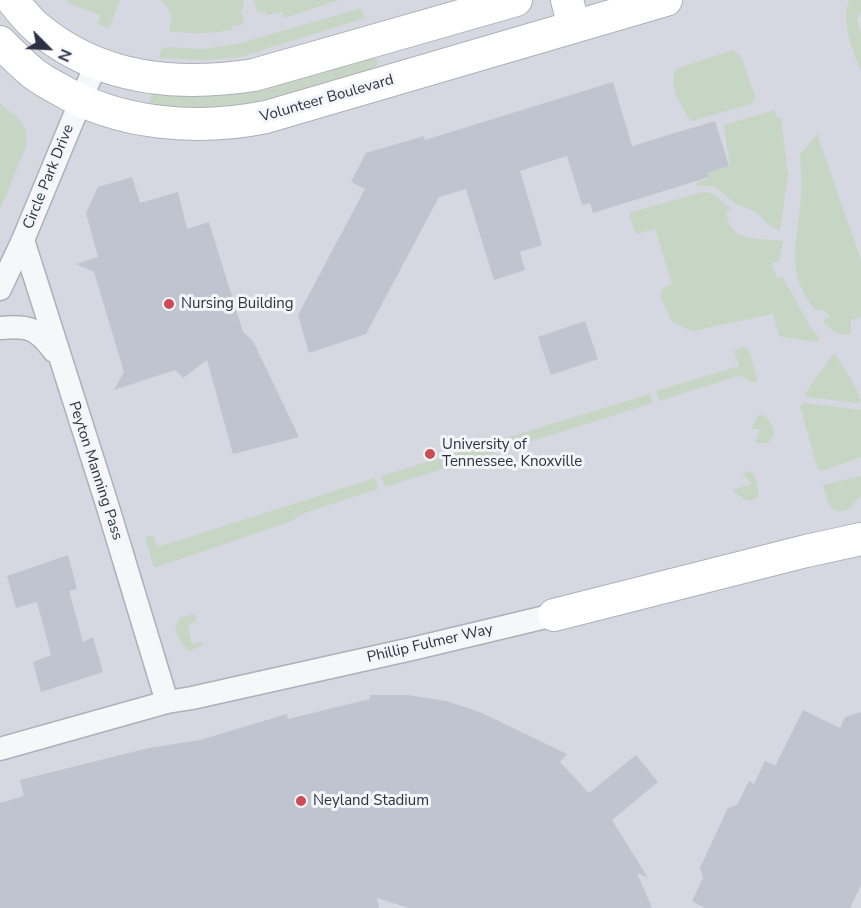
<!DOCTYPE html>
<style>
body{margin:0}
#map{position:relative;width:861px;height:908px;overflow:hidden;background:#e3e6eb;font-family:"Nunito Sans",sans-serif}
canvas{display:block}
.north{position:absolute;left:18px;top:18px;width:60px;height:60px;-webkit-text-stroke:4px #f3f5f8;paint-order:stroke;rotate:114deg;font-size:16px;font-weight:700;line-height:24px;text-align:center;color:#2b3243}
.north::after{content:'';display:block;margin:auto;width:21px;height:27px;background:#2b3243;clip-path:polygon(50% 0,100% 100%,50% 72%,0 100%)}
</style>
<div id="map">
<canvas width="861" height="908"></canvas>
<div class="north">N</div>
</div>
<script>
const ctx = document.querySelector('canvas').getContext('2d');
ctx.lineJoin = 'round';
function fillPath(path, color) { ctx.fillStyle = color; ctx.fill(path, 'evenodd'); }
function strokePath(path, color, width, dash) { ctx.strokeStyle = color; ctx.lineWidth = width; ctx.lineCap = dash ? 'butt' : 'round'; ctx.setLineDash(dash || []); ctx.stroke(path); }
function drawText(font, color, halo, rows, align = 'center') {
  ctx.font = font + ' "Nunito Sans",sans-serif'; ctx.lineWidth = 6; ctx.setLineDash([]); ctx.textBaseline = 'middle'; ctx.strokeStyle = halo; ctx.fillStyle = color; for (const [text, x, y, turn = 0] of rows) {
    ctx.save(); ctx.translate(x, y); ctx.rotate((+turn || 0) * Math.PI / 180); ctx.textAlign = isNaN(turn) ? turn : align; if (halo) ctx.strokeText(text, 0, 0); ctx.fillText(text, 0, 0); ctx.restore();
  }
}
const built = new Path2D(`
 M0,0H861V908H0Z`);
const green = new Path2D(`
 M65,0H120L110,26L107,28L98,24L101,15C90,10 71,6 65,0Z
 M159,0H243L244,8L240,10L244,20L242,25L232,26V30C210,34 191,34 169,31L172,16L165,4Z
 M254,0H339L284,18L282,12L267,15L265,11L260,13V10L257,11Z
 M849,0H861V12L857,19L861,33V71C852,50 841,23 849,0Z
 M361,8L365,18L240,57L206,60L159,58L161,50L166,47L203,49L238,44Z
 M733,50L741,56L755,97L751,104L747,105L692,121C681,111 669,83 675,69Z
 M371,56L378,60L376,69L286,97L233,109L148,107L152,91Z
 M0,103C16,117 30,123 26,146L0,210Z
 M775,110L776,117L781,118L788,175L780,231L770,226L756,212L736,204L714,186H698L696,183L709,178L707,173L730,166L724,125Z
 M817,134L861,260V317L851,320V334C839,337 832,330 823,322L830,315L822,309L816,311C783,272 798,242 801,197C802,183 801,168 800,155Z
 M703,192L712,193L731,209L726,212C731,245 758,237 783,241L779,262L772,263L777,278L783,277L810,327L820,339L816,342L779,336L773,314L692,331L672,322L660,296L662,289L672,283L655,229L638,234L635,233L629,213Z
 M744,346L749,350L757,378L756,382H751L741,375L659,401L656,391L739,366L734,351Z
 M834,353L851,379L861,400L859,403L806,397L805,394Z
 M650,394L653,403L385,487L381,476Z
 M804,403L861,410V457L822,471L818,470L800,406Z
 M758,415C769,414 772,424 774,434L769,442L759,444L756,442L760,429H752Z
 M748,471L754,474L759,493L757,498L749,501L743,499L732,490L752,484L742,474Z
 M861,476V496L846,511H836L829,505L823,485Z
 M375,478L378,489L301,514L292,521L154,568L145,536H153L158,547Z
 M193,614L197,616L196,621L188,625L192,644L201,642L204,645L189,651L181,642L175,629L179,618Z`);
const building = new Path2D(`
 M613,82L632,146L715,121L729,166L707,173L709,177L593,213L590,203L582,205L567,156L520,171L542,245L520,252L525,270L494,280L466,189L439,197L366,334L309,353L298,315L365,189L351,182L366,153L424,136L425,140Z
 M132,177L140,203L178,192L187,229L209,222L243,332L253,341L299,437L233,454L207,360L183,378L175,370L114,390L124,372L94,272L76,264L98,257L86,213L98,187Z
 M585,321L598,359L551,375L538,337Z
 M68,555L77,589L69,591L83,642L93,637L103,672L41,692L33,662L51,655L37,602L16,608L7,576Z
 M370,695H408L446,701L482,713L567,754L560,762L589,793L636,755L658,782L612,820L648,878L637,873L652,908H409L377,898L379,908H0V803L24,796L20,780L149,748L200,740L287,714L288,719L370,699Z
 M803,710L840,728L845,717L861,712V885L850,908H705L692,901L703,878L700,868L728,808L737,805L749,781L754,784L765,761L775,766Z`);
const street = new Path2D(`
 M23,240L106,501L167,702
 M0,289L23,240L96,64
 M0,328C28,325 37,328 54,351
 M0,749L167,702L192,698L416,648L554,615`);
const secondary = new Path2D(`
 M12,0C21,10 29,22 40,30C102,80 177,87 254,75L516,0
 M567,0L574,27
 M0,42C11,53 22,64 34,74C41,79 49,84 57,88C119,125 197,131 266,117L666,0
 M554,615L806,551L861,539`);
const markers = [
 [169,304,6,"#cd4b54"],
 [430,454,6,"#cd4b54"],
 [301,801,6,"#cd4b54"]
];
const streetNames = [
 ["Volunteer Boulevard",327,99,-16],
 ["Circle Park Drive",49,177,-68],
 ["Peyton Manning Pass",95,471,72],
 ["Phillip Fulmer Way",430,644,-13]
];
const poiNames = [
 ["Nursing Building",181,304],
 ["University of",442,445],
 ["Tennessee, Knoxville",442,462],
 ["Neyland Stadium",313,801]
];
fillPath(built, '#d5d8e0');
fillPath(green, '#c7d5c4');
fillPath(building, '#c0c4ce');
strokePath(street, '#acb0b9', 25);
strokePath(secondary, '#acb0b9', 34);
strokePath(street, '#f6f7f9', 22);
strokePath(secondary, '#fff', 32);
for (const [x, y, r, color] of markers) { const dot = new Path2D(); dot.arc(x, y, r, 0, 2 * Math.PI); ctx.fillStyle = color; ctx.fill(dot); strokePath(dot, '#f3f5f8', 2); }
drawText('15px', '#2b3243', '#f3f5f8', streetNames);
drawText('15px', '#2b3243', '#f3f5f8', poiNames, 'left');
</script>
